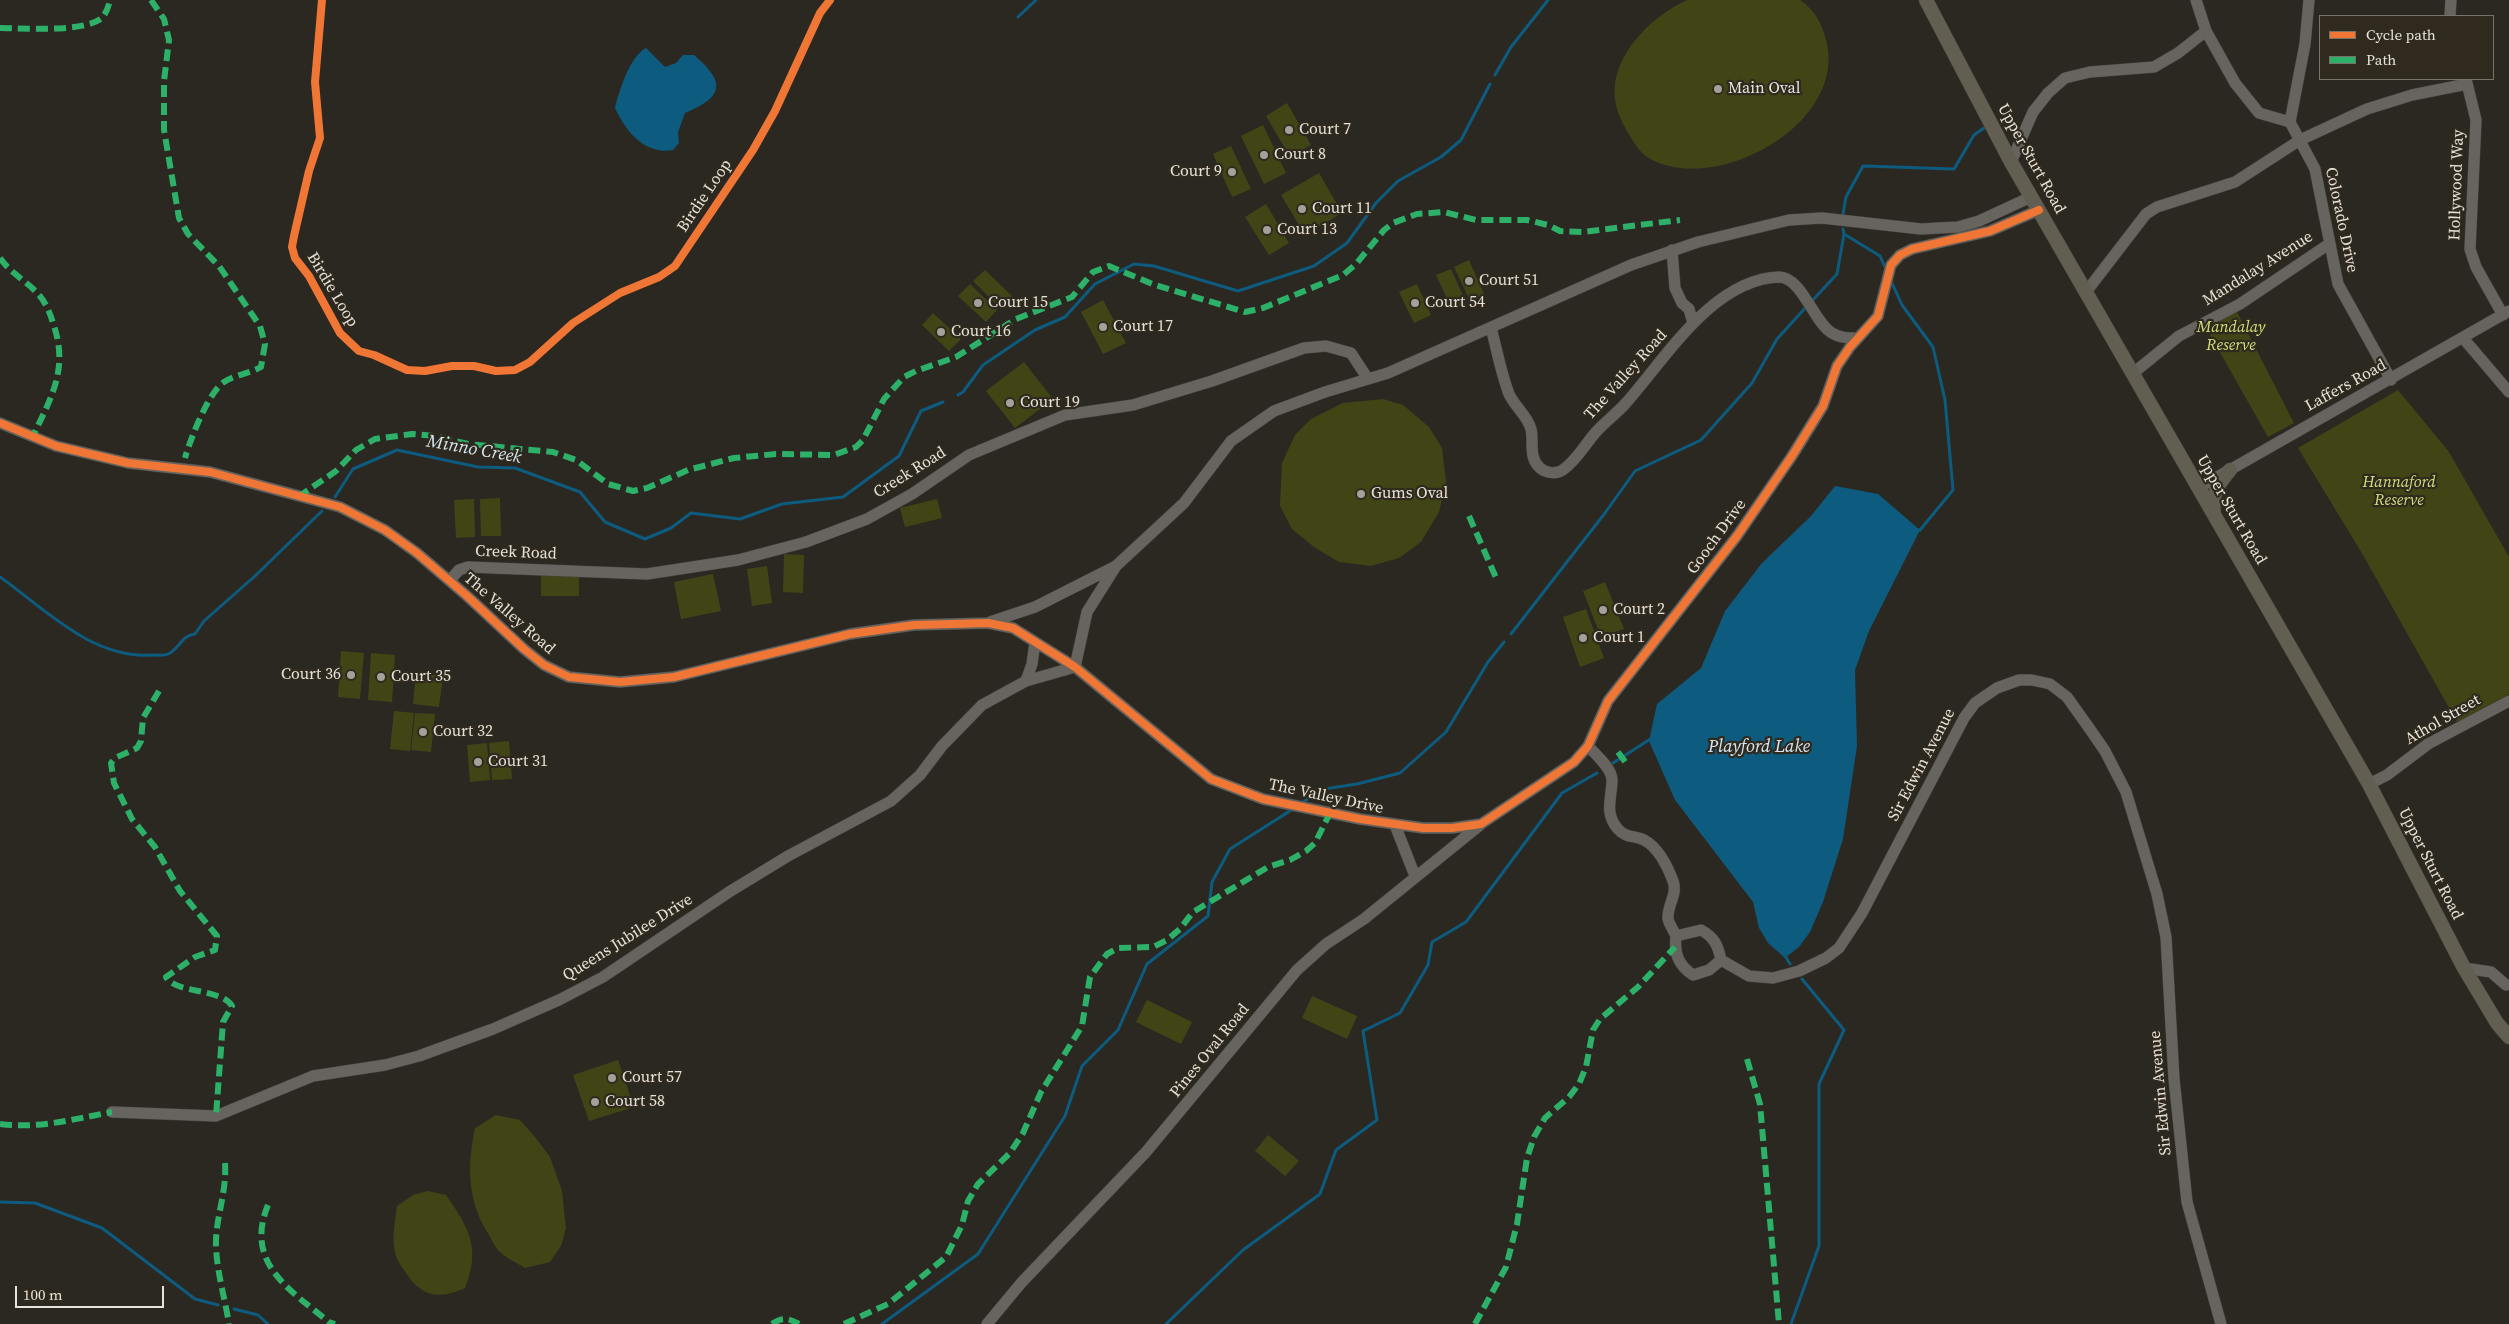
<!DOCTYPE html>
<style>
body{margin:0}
#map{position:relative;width:2509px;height:1324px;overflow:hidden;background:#2b2822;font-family:"Source Serif 4",serif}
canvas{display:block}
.legend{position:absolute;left:2319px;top:15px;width:175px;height:65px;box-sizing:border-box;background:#2f291e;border:1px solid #78736a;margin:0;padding:6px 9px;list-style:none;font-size:15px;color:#e6e2db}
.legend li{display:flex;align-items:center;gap:10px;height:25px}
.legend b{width:25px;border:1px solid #78736a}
.scale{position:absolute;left:15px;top:1286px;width:149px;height:22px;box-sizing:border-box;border:2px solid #e6e2db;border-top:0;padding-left:6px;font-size:15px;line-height:18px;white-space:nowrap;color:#e6e2db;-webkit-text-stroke:4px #2f291e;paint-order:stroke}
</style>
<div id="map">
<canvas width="2509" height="1324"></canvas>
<ul class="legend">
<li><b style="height:6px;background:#f07635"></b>Cycle path</li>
<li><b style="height:6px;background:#2db169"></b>Path</li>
</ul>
<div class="scale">100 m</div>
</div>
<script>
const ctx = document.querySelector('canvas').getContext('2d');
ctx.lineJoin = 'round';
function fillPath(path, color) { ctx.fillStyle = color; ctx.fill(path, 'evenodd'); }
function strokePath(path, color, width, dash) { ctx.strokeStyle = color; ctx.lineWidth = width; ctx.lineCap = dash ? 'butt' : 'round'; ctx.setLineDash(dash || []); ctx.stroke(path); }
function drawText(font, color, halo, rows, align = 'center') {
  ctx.font = font + ' "Source Serif 4",serif'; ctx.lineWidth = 4.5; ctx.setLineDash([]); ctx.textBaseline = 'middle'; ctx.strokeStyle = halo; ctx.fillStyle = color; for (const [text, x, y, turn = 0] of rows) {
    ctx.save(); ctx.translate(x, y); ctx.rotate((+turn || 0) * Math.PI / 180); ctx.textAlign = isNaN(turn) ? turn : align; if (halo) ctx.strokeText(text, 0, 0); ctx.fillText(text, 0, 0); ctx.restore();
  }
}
const green = new Path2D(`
 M1687,0H1800C1815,10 1822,24 1826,40C1849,124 1713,198 1647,157C1640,152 1634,143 1630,136C1620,120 1612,102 1615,83C1621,47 1654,15 1687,0Z
 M1287,103L1311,145L1290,157L1266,116Z
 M1263,125L1286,173L1264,184L1241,136Z
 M1231,146L1251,189L1232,197L1213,154Z
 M1319,173L1342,213L1305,235L1281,195Z
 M1266,204L1289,243L1269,255L1245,217Z
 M1469,260L1484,294L1470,301L1454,267Z
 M1451,269L1466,302L1452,309L1436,275Z
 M985,270L1012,296L1000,308L973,281Z
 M970,284L997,310L986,322L958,296Z
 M1417,284L1431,315L1414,323L1399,292Z
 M1103,300L1126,343L1103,354L1081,312Z
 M2236,310L2294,423L2268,437L2205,326Z
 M933,313L961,339L949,351L922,325Z
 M1024,362L1053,399L1015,428L986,391Z
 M2398,390L2449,452L2509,557V694L2457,722L2363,555L2298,448Z
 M1383,399L1403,405L1429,427L1442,448L1446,482L1439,512L1421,542L1399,558L1371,566L1339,562L1314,547L1292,529L1280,506L1282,463L1295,435L1311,419L1343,403Z
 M500,498L501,536H481L480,499Z
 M474,499L475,537L456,538L454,500Z
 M937,499L942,518L905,527L900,508Z
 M784,554L804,555L803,593L783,592Z
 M767,566L772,603L752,606L747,569Z
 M713,574L721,611L681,619L674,582Z
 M541,576H579V596H541Z
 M1605,582L1624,629L1601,637L1583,591Z
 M1586,609L1604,658L1580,667L1563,617Z
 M341,651L364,653L360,699L338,697Z
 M371,653L395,655L392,702L368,700Z
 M416,673L443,676L439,707L413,704Z
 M394,711L414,713L410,751L390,749Z
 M415,713L435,714L431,752L411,750Z
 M509,741L512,779L492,780L489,743Z
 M487,743L490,780L470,782L467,745Z
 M1312,996L1357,1016L1347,1039L1302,1018Z
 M1147,1000L1192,1022L1181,1044L1136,1022Z
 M618,1060L634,1107L589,1121L573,1075Z
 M496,1115L520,1120L535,1137L550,1157L562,1191L566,1228L561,1246L550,1262L525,1268C517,1263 506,1258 499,1251C495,1247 492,1240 489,1235C467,1201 467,1166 475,1128Z
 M1268,1135L1299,1161L1285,1176L1255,1151Z
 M428,1191L446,1195C469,1228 481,1248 465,1288C440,1299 422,1298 406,1273C403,1268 398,1262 396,1256C391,1240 395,1223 397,1206L413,1195Z`);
const water = new Path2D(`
 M646,48L665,67L676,63L683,55H694C726,82 724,97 685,113L678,132L679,143L673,150C645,155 626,132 615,108C619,91 630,56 646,48Z
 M1835,486L1878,494L1920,530L1869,631L1855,670L1857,746L1843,839L1823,902L1810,932L1799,947L1785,958L1768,943L1759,928L1753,902L1675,800L1649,741L1657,704L1701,668L1725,611L1762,563L1811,516Z`);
const stream = new Path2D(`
 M1018,17L1036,0
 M1495,75L1511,47L1548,0
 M1843,214L1846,197L1863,166L1954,169L1974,135L1984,128
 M1843,229L1844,234L1880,256L1885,267
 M1892,283L1902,305L1933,347L1945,400L1953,490L1920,530H1918
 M1811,302L1837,274L1844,234
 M958,395L963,392L983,365L1035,330L1065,317L1095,284L1134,264L1154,266L1238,291L1314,266L1347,243L1376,203L1398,181L1441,157L1461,140L1490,84
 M335,497L353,469L397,450L478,467L515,468L580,492L605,522L645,539L671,528L691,513L740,519L782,504L843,497L899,456L921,411L943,402
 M0,577C45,609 93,660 153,655C157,655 164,656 168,654C179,649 182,635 195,634L204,621L255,576L322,511
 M1511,634L1605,513L1635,471L1701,440L1752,383L1777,339L1807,306
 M1613,763L1652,738
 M1300,804L1324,789L1357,784L1400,773L1446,732L1488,662L1504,642
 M1784,954L1790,964
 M0,1202L35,1203L102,1228L195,1299L218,1305
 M234,1309L258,1315L268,1324
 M882,1324L978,1254L1065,1116L1082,1066L1118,1030L1147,964L1208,916L1212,882L1230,849L1293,809
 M1166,1324L1243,1250L1320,1194L1336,1150L1377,1120L1363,1031L1400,1013L1428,965L1432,942L1466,922L1562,793L1597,773
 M1791,1324L1819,1246V1084L1844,1030L1802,979`);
const minor = new Path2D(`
 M2196,0L2206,31L2235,83L2259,113L2290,122
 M2309,0L2305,44L2290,122L2315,169L2338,284L2391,380
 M2450,16L2451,0
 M2466,79L2476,120L2470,249L2476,267L2503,315
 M2011,162L2033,112L2048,93L2065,78L2090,72L2154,67L2178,53L2206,31
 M1672,250L1675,288L1682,303L1689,309L1693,323
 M2086,292L2146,214L2157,207L2235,182L2300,140L2367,109L2412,95L2467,84
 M1491,328C1497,350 1501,373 1509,394C1515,407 1527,415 1531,429C1534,442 1528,457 1540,468C1546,473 1557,475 1564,469C1577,460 1586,443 1596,432C1605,422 1617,413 1626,403C1665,359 1713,279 1779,277C1802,277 1814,323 1832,333C1840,338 1849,338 1858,338
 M2463,338L2509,392
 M2132,374L2179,336L2240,304L2329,244
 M0,423L56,446L128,463L210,472L340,507L385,530L417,553L466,595L524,649L544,665L569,677L620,682L674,677L850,634L914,625L988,623L1013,628L1075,667L1211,779L1263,799L1360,819L1423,828H1452L1481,824L1574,762L1588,746L1608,701L1737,536L1792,456L1823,406L1837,366L1850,347L1878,316L1891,265L1900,255L1912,249L1990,231L2039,210
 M2198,488L2509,311
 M450,580L459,570L468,567L647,574L738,560L806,542L867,519L912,494L969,455L1065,415L1133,405L1212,381L1304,348L1326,346L1351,353L1368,379
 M990,622L1035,607L1116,566L1184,503L1231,441L1274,411L1325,392L1388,373L1631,265L1698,242L1789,220L1822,218L1921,229L1958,227L1979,221L2031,197
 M1075,667L1087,612L1116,566
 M1026,681L1032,664L1035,642
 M1588,746C1595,754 1612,768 1612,780C1612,797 1604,812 1617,828C1626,839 1635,835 1644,840C1658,847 1668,867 1673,881C1678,894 1667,905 1668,919C1669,924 1674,931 1676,936
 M2369,784L2387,775L2428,744L2509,701
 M1395,825L1415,876
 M1676,936L1701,930C1714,937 1718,945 1721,960L1749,976L1773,978L1799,971L1826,958L1839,948L1862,913L1964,718L1975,703L1997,688L2019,680H2032L2050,684L2067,697L2087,725L2105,751L2126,792L2157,894L2166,937L2174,1079L2187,1202L2221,1324
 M1676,936C1674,953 1678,965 1693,975L1709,970L1721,960
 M2464,968L2491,972L2506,985
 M112,1112L216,1116L313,1076L385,1065L419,1056L493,1029L559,1000L603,977L729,892L788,856L891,801L920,775L942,746L982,705L1026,681L1075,667
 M987,1324L1022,1282L1146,1152L1297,970L1326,944L1364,919L1480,825`);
const major = new Path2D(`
 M1926,0L2011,162L2369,784L2464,968L2497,1023L2509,1037
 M2214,514C2211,494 2218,484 2230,470`);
const quiet = new Path2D(`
 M151,0L164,19L169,40L164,81V130L179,218L188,234L219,266L260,326L265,344L261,367C249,374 236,374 224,382C209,391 190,440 185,458
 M0,28C24,28 83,33 102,18C106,14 109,5 110,0
 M0,258C10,273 28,282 39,295C46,303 50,313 53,323C69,368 52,396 33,436
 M298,497L336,471L356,450L375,439L412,434L435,436L468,444L553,452L576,460L608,484L633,491L647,488L688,470L734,458L776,454L834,455L856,447L863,440L884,399L904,377L916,371L956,357L1016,319L1072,297L1093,272L1109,266L1155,285L1245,312L1263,308L1343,275L1356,264L1384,230L1393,223L1417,214L1444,212L1476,220H1527L1548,225L1560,231L1583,232L1680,220
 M1469,516L1497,580
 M159,691L143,718L141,741L137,748L115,758L111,763L114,783L132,819L155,847L180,891L217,936L215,950L195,957L166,977C176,994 221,988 232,1006L223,1022L216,1116
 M1618,752L1626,763
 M1747,1059L1760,1104L1779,1324
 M0,1124C40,1129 73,1119 112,1112
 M225,1163C227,1194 215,1218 216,1247C217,1272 225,1299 229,1324
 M268,1205C244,1263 290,1290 329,1322L335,1324
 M772,1324C782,1317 788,1318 799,1324
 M844,1324L888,1304L946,1257L962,1225L968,1201L978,1184L1010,1153L1023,1133L1041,1092L1082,1026L1090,977L1107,954L1118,948L1153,947L1167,940L1180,929L1193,912L1268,867L1290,860L1306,851L1315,843L1330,813
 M1475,1324L1506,1267L1517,1224L1527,1158L1534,1137L1545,1118L1569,1097L1579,1084L1586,1067L1593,1030L1600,1019L1638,987L1675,947`);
const cycleway = new Path2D(`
 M322,0L315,82L320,138L309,171L294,236L292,247L295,258L309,276L340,333L359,351L374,355L407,370L425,371L452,366H474L496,371L515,370L530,362L573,323L620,293L659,277L675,266L753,150L775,111L820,13L830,0
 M0,423L56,446L128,463L210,472L340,507L385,530L417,553L466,595L524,649L544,665L569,677L620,682L674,677L850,634L914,625L988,623L1013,628L1075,667L1211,779L1263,799L1360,819L1423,828H1452L1481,824L1574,762L1588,746L1608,701L1737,536L1792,456L1823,406L1837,366L1850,347L1878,316L1891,265L1900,255L1912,249L1990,231L2039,210`);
const markers = [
 [1718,89,5,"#a5a19a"],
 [1289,130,5,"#a5a19a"],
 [1264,155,5,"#a5a19a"],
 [1232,172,5,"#a5a19a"],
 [1302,209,5,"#a5a19a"],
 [1267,230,5,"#a5a19a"],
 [1469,281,5,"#a5a19a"],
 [978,303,5,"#a5a19a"],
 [1415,303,5,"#a5a19a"],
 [1103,327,5,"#a5a19a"],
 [941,332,5,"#a5a19a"],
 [1010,403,5,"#a5a19a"],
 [1361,494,5,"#a5a19a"],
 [1603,610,5,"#a5a19a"],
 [1583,638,5,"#a5a19a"],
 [351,675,5,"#a5a19a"],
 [381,677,5,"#a5a19a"],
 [423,732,5,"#a5a19a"],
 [478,762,5,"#a5a19a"],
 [612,1078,5,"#a5a19a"],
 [595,1102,5,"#a5a19a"]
];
const poiNames = [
 ["Main Oval",1728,89],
 ["Court 7",1299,130],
 ["Court 8",1274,155],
 ["Court 9",1222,172,"right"],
 ["Court 11",1312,209],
 ["Court 13",1277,230],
 ["Court 51",1479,281],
 ["Court 15",988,303],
 ["Court 54",1425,303],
 ["Court 17",1113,327],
 ["Court 16",951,332],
 ["Court 19",1020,403],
 ["Gums Oval",1371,494],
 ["Court 2",1613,610],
 ["Court 1",1593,638],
 ["Court 36",341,675,"right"],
 ["Court 35",391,677],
 ["Court 32",433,732],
 ["Court 31",488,762],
 ["Court 57",622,1078],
 ["Court 58",605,1102]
];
const streetNames = [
 ["Upper Sturt Road",2031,159,61],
 ["Hollywood Way",2457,185,-88],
 ["Birdie Loop",705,196,-56],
 ["Colorado Drive",2341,220,78],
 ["Mandalay Avenue",2258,269,-32],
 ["Birdie Loop",332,290,59],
 ["The Valley Road",1626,375,-48],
 ["Laffers Road",2346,386,-29],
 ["Creek Road",910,473,-32],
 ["Upper Sturt Road",2231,510,60],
 ["Gooch Drive",1717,537,-54],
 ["Creek Road",516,553,2],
 ["The Valley Road",509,614,41],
 ["Athol Street",2443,720,-30],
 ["Sir Edwin Avenue",1922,765,-62],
 ["The Valley Drive",1326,797,12],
 ["Upper Sturt Road",2430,864,63],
 ["Queens Jubilee Drive",628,938,-32],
 ["Pines Oval Road",1210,1051,-51],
 ["Sir Edwin Avenue",2161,1093,-95]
];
const parkNames = [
 ["Mandalay",2231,328],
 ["Reserve",2231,346],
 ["Hannaford",2399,483],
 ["Reserve",2399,501]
];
const waterNames = [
 ["Minno Creek",474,450,10],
 ["Playford Lake",1759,747]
];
fillPath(green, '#414516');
fillPath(water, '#0d5b7e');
strokePath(stream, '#0d5b7e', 3);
strokePath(minor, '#45433d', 12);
strokePath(major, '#45433d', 15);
strokePath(minor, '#676460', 11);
strokePath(major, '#625e52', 14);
strokePath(quiet, '#2db169', 6, [12, 6]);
strokePath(cycleway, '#f07635', 8);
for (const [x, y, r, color] of markers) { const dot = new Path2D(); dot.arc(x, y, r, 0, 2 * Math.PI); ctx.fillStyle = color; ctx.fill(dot); strokePath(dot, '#2f291e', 2); }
drawText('16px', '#e6e2db', '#2f291e', poiNames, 'left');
drawText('16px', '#e6e2db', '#2f291e', streetNames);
drawText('italic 16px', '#d3df7b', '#2f291e', parkNames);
drawText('italic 18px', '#d5e7f2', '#2f291e', waterNames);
</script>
